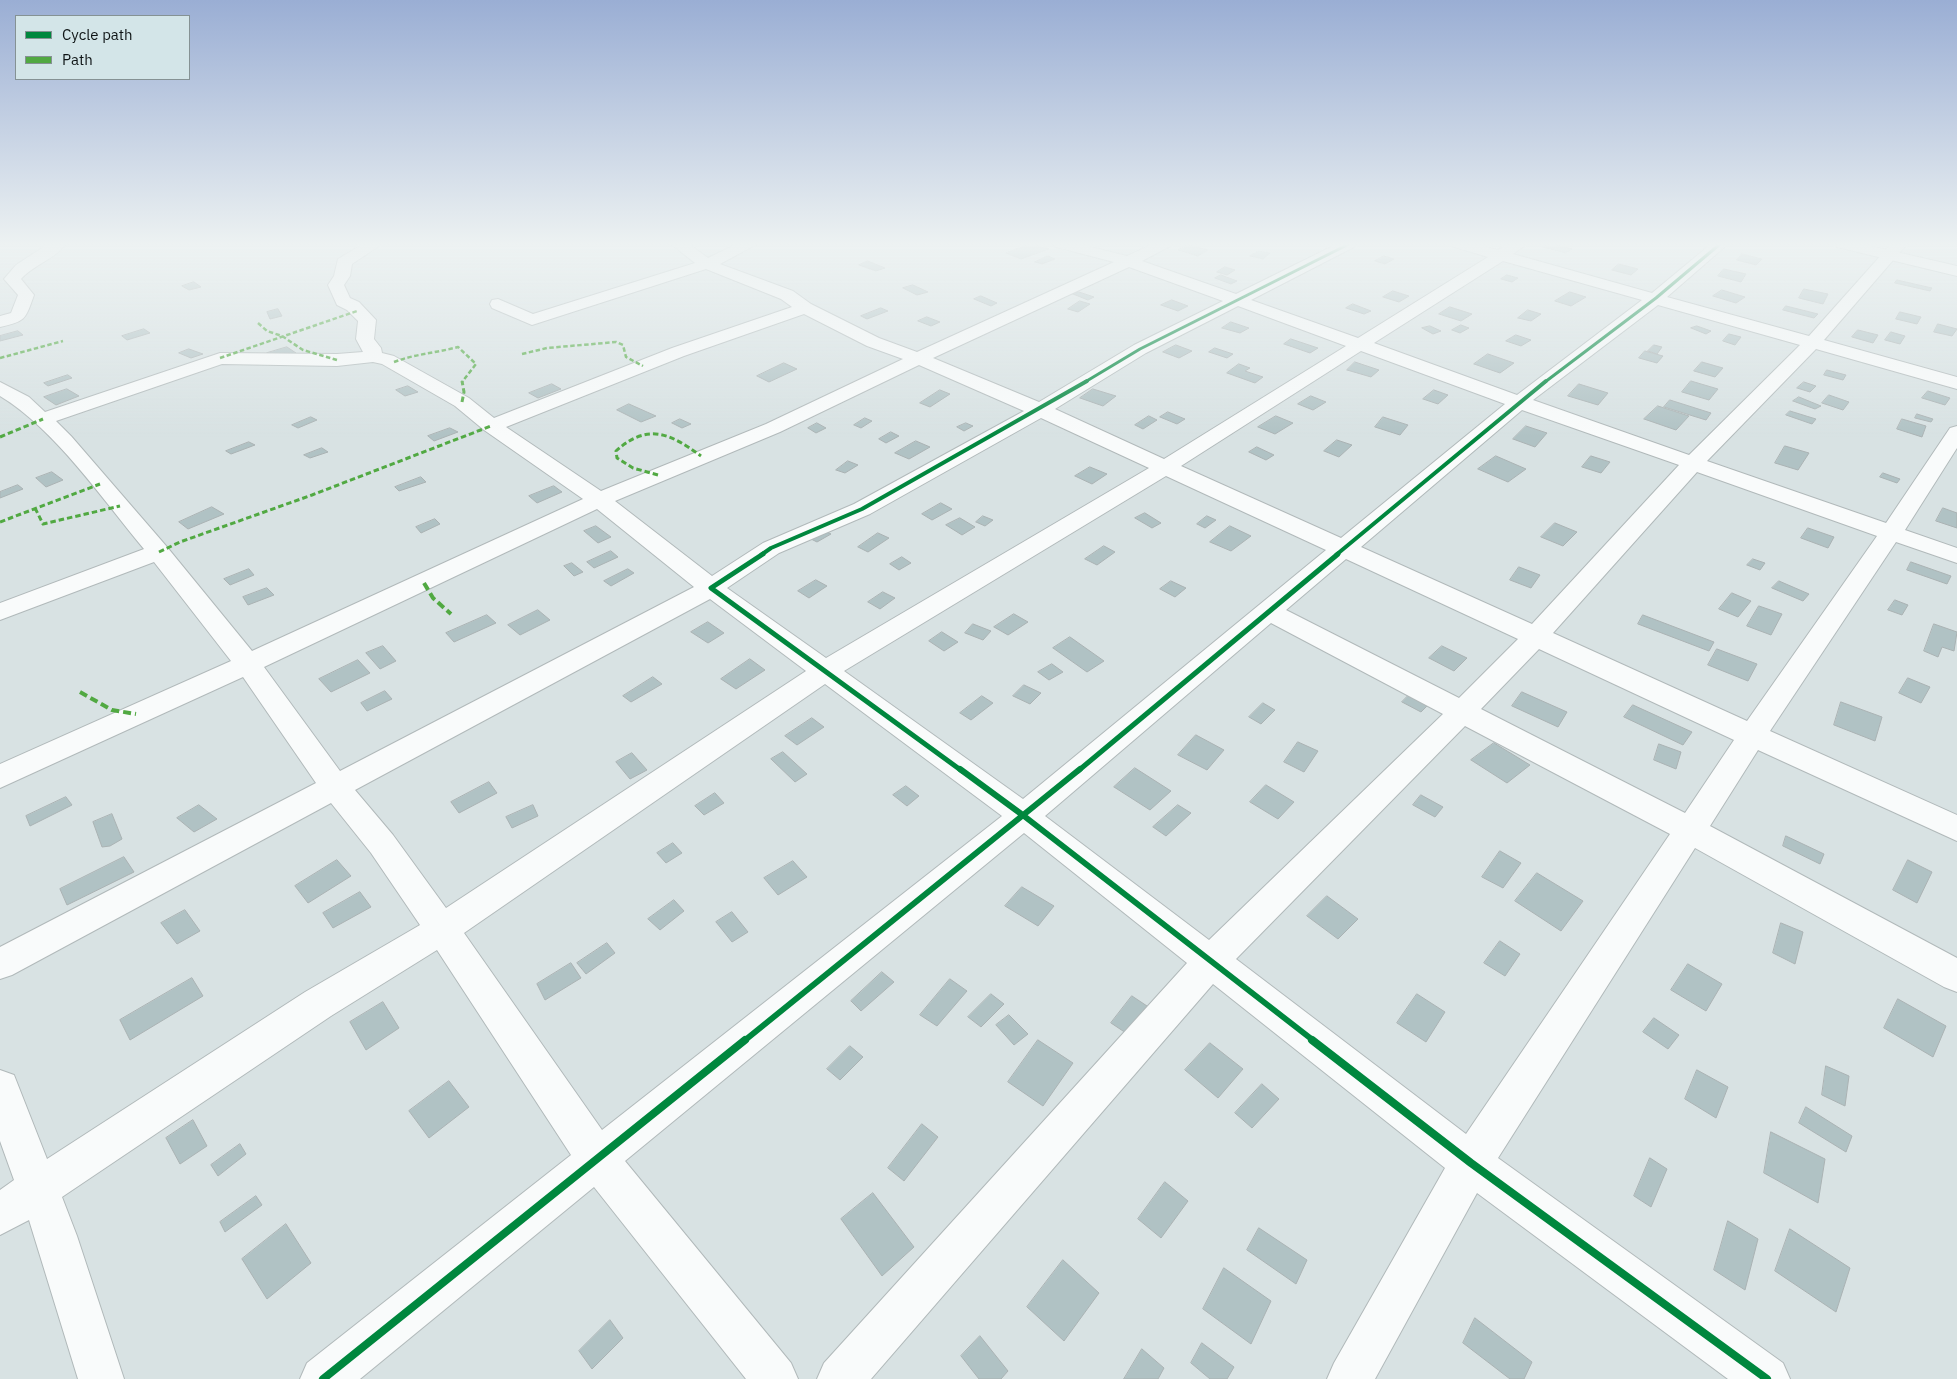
<!DOCTYPE html>
<style>
body{margin:0}
#map{position:relative;width:1957px;height:1379px;overflow:hidden;background:#d8e2e3;font-family:"IBM Plex Sans",sans-serif}
canvas{display:block}
.legend{position:absolute;left:15px;top:15px;width:175px;height:65px;box-sizing:border-box;background:#d3e5e8;border:1px solid #859294;margin:0;padding:6px 9px;list-style:none;font-size:15px;color:#0f1516}
.legend li{display:flex;align-items:center;gap:10px;height:25px}
.legend b{width:25px;border:1px solid #859294}
</style>
<div id="map">
<canvas width="1957" height="1379"></canvas>
<ul class="legend">
<li><b style="height:6px;background:#00873e"></b>Cycle path</li>
<li><b style="height:6px;background:#51a942"></b>Path</li>
</ul>
</div>
<script>
const ctx = document.querySelector('canvas').getContext('2d');
ctx.lineJoin = 'round';
function fillPath(path, color) { ctx.fillStyle = color; ctx.fill(path, 'evenodd'); }
function strokePath(path, color, width, dash) { ctx.strokeStyle = color; ctx.lineWidth = width; ctx.lineCap = dash ? 'butt' : 'round'; ctx.setLineDash(dash || []); ctx.stroke(path); }
const building = new Path2D(`
 M1030,244L1049,249L1021,259L1006,253Z
 M1548,244H1552L1572,249L1566,253L1543,247Z
 M1188,245L1208,250L1198,256L1178,250Z
 M1258,251L1270,253L1263,259L1250,256Z
 M1742,254L1762,259L1756,265L1737,260Z
 M1048,256L1055,259L1042,264L1035,262Z
 M1384,256L1394,259L1385,264L1375,261Z
 M868,261L885,268L876,271L859,265Z
 M1619,264L1638,269L1631,275L1612,270Z
 M1225,267L1235,270L1227,275L1217,272Z
 M1724,269L1746,274L1741,282L1718,276Z
 M1221,275L1237,281L1231,284L1215,278Z
 M1507,275L1518,278L1512,282L1501,279Z
 M1897,280L1932,288L1930,291L1895,283Z
 M194,282L201,287L189,290L182,286Z
 M913,285L928,292L917,295L903,288Z
 M1804,289L1828,294L1823,304L1799,298Z
 M1722,290L1745,297L1736,303L1713,296Z
 M1393,291L1409,296L1399,302L1383,297Z
 M1079,292L1094,297L1088,300L1073,294Z
 M1570,292L1586,297L1571,306L1555,301Z
 M981,296L997,303L991,306L974,299Z
 M1172,300L1188,306L1178,311L1161,305Z
 M1080,301L1090,304L1078,312L1068,309Z
 M1353,304L1371,311L1364,314L1346,308Z
 M1786,306L1818,314L1814,318L1783,310Z
 M1450,307L1472,314L1461,321L1439,314Z
 M881,308L888,311L867,319L861,316Z
 M278,309L282,316L270,319L267,312Z
 M1528,310L1541,314L1531,321L1518,318Z
 M1900,312L1921,317L1917,324L1896,319Z
 M927,317L940,322L931,326L918,321Z
 M1231,322L1249,328L1240,333L1222,328Z
 M1938,324L1957,329L1952,336L1934,332Z
 M1461,325L1469,328L1460,333L1452,330Z
 M1430,326L1441,331L1433,334L1422,328Z
 M1697,326L1711,331L1706,334L1691,328Z
 M144,329L150,333L127,340L122,336Z
 M1858,330L1878,335L1873,343L1852,337Z
 M18,331L23,335L0,341V336Z
 M1891,332L1905,336L1900,344L1885,340Z
 M1729,334L1741,337L1735,345L1723,341Z
 M1516,335L1531,340L1521,346L1506,341Z
 M1291,339L1318,348L1310,353L1284,344Z
 M1176,345L1192,351L1179,358L1163,352Z
 M1654,345L1662,347L1657,354L1648,351Z
 M287,347L296,353L277,360L267,353Z
 M1215,348L1233,354L1227,358L1209,352Z
 M189,349L203,354L191,358L179,353Z
 M1645,351L1663,356L1657,363L1639,358Z
 M1488,354L1514,363L1500,373L1474,364Z
 M1355,362L1379,370L1371,377L1347,370Z
 M1702,362L1723,368L1715,377L1694,371Z
 M784,363L797,369L769,382L757,376Z
 M1239,364L1250,368L1245,371L1263,377L1255,383L1227,373Z
 M1827,370L1846,375L1843,380L1824,375Z
 M68,375L72,378L48,386L44,383Z
 M1691,381L1718,389L1709,400L1682,392Z
 M1804,382L1816,386L1810,392L1797,388Z
 M552,384L561,389L538,398L529,393Z
 M1579,384L1608,393L1598,405L1568,396Z
 M408,386L418,392L405,396L396,390Z
 M67,389L79,396L56,405L44,397Z
 M1093,389L1116,396L1103,406L1080,398Z
 M940,390L950,394L930,407L920,403Z
 M1434,390L1448,395L1438,404L1423,399Z
 M1928,391L1950,398L1945,405L1922,398Z
 M1829,395L1849,402L1843,410L1822,403Z
 M1311,396L1326,402L1313,410L1298,404Z
 M1799,397L1821,406L1815,409L1793,401Z
 M1670,400L1711,413L1706,420L1664,407Z
 M629,404L656,416L641,422L617,410Z
 M1658,406L1689,416L1676,430L1644,419Z
 M1790,411L1816,419L1812,424L1786,415Z
 M1168,412L1185,419L1177,424L1160,417Z
 M1917,414L1933,419L1931,422L1915,418Z
 M1149,416L1157,420L1143,429L1135,425Z
 M1276,416L1293,423L1275,434L1258,427Z
 M311,417L317,420L298,428L292,425Z
 M1383,417L1408,425L1400,435L1375,427Z
 M865,418L872,421L861,428L854,425Z
 M680,419L691,424L682,428L672,423Z
 M1902,419L1926,426L1922,437L1897,429Z
 M817,423L826,428L816,433L808,428Z
 M966,423L973,426L964,431L957,427Z
 M1526,426L1547,433L1535,447L1513,439Z
 M450,428L458,432L434,441L428,436Z
 M891,432L899,436L886,443L879,439Z
 M1337,440L1352,445L1339,457L1324,451Z
 M916,441L930,447L909,459L895,453Z
 M249,442L255,445L231,454L226,451Z
 M1785,446L1809,453L1798,470L1775,463Z
 M1257,447L1274,455L1266,460L1249,452Z
 M322,448L328,452L310,458L304,455Z
 M1496,456L1526,469L1508,482L1478,469Z
 M1591,456L1610,462L1601,473L1582,467Z
 M848,461L858,465L845,473L836,470Z
 M1090,467L1107,474L1092,484L1075,476Z
 M52,472L63,480L46,487L36,478Z
 M1883,473L1900,479L1897,483L1880,477Z
 M421,477L426,482L399,491L395,487Z
 M18,485L23,489L0,498V492Z
 M554,486L562,492L537,503L529,496Z
 M941,503L952,509L932,520L922,514Z
 M212,507L224,514L188,529L179,522Z
 M1943,508L1957,513V528L1936,521Z
 M1145,513L1161,523L1152,528L1135,518Z
 M983,516L993,520L985,526L976,522Z
 M1207,516L1216,520L1205,528L1197,524Z
 M960,518L975,527L962,535L946,525Z
 M435,519L440,524L421,533L416,527Z
 M1555,523L1577,532L1563,546L1541,537Z
 M596,526L611,537L598,543L584,531Z
 M1230,526L1251,536L1231,551L1210,542Z
 M1808,528L1834,537L1828,548L1801,538Z
 M823,530L831,534L817,542L809,538Z
 M878,533L889,538L868,552L858,547Z
 M1104,546L1115,552L1097,565L1085,559Z
 M611,551L618,557L594,568L587,562Z
 M902,557L911,563L899,570L890,564Z
 M1753,559L1765,563L1760,570L1747,565Z
 M1911,562L1951,576L1947,584L1907,570Z
 M572,563L583,572L574,576L564,566Z
 M1519,567L1540,575L1531,588L1510,580Z
 M249,569L254,575L230,585L224,579Z
 M628,569L634,573L611,586L604,581Z
 M816,580L827,586L809,598L798,591Z
 M1171,581L1186,588L1175,597L1160,589Z
 M1779,581L1809,594L1803,601L1772,588Z
 M267,588L274,595L248,605L243,597Z
 M883,592L895,598L880,609L868,602Z
 M1732,593L1751,601L1738,617L1719,609Z
 M1895,600L1908,605L1902,615L1888,610Z
 M1759,606L1782,614L1771,635L1747,626Z
 M538,610L550,620L520,635L508,625Z
 M1014,614L1028,622L1008,635L994,627Z
 M487,615L496,623L454,642L446,633Z
 M1643,615L1714,642L1709,651L1638,624Z
 M708,622L724,633L708,643L691,632Z
 M973,624L991,631L983,640L965,633Z
 M1934,624L1957,632L1954,651L1942,647L1938,657L1924,651Z
 M942,632L958,642L944,651L929,641Z
 M1070,637L1104,661L1087,672L1053,648Z
 M383,646L396,661L380,669L366,653Z
 M1442,646L1467,658L1454,671L1429,658Z
 M1717,649L1757,664L1748,681L1708,665Z
 M750,659L765,670L736,689L721,679Z
 M358,660L370,673L331,692L319,679Z
 M1052,664L1063,672L1049,680L1038,672Z
 M653,677L662,684L631,702L623,696Z
 M1908,678L1930,687L1921,703L1899,693Z
 M1024,685L1041,693L1030,704L1013,696Z
 M385,691L392,699L367,711L361,703Z
 M1522,692L1567,712L1558,727L1512,706Z
 M1409,695L1428,705L1421,712L1402,702Z
 M982,696L993,703L971,720L960,713Z
 M1841,702L1882,717L1875,741L1834,725Z
 M1263,703L1275,710L1261,724L1249,717Z
 M1633,705L1692,732L1683,745L1624,717Z
 M812,718L824,727L797,745L785,736Z
 M1196,735L1224,750L1207,770L1178,755Z
 M1298,742L1318,751L1304,772L1284,762Z
 M1494,743L1530,765L1507,783L1471,760Z
 M1659,744L1681,752L1676,769L1654,760Z
 M783,752L807,774L795,782L771,759Z
 M632,753L647,770L630,779L616,762Z
 M1135,768L1171,791L1150,810L1114,787Z
 M489,782L497,793L459,813L451,802Z
 M1266,785L1294,802L1278,819L1250,802Z
 M906,786L919,796L907,806L893,795Z
 M715,793L724,803L704,815L695,806Z
 M1421,795L1443,807L1435,817L1413,805Z
 M66,797L72,805L30,826L26,816Z
 M199,805L217,819L194,832L177,818Z
 M533,805L538,816L512,828L506,817Z
 M1178,805L1191,813L1166,836L1153,827Z
 M112,814L122,839L110,846L102,847L93,822Z
 M1786,836L1824,854L1820,864L1783,846Z
 M673,843L682,853L666,863L657,853Z
 M1500,851L1521,863L1503,888L1482,877Z
 M124,857L134,872L67,905L60,889Z
 M337,860L351,876L308,903L295,886Z
 M1908,860L1932,872L1917,903L1893,890Z
 M793,861L807,877L778,895L764,878Z
 M1537,873L1583,901L1561,931L1515,901Z
 M1022,887L1054,906L1038,926L1005,906Z
 M360,892L371,907L333,928L323,913Z
 M1327,896L1358,919L1338,939L1307,916Z
 M674,900L684,911L660,930L648,919Z
 M185,910L200,931L177,944L161,923Z
 M732,912L748,932L732,942L716,922Z
 M1781,923L1803,932L1795,964L1773,953Z
 M1500,941L1520,954L1505,976L1484,963Z
 M607,943L615,953L586,974L577,963Z
 M571,963L581,978L545,1000L537,984Z
 M1688,964L1722,984L1706,1011L1671,990Z
 M882,972L894,982L861,1011L851,1001Z
 M192,978L203,996L130,1040L120,1020Z
 M950,979L967,991L937,1026L920,1015Z
 M991,994L1004,1004L981,1027L968,1017Z
 M1417,994L1445,1012L1426,1042L1397,1023Z
 M1132,996L1147,1006L1126,1033L1111,1023Z
 M1898,999L1946,1026L1933,1057L1884,1028Z
 M383,1002L399,1028L366,1050L350,1022Z
 M1009,1015L1028,1034L1014,1045L996,1025Z
 M1654,1018L1679,1035L1668,1049L1643,1032Z
 M1038,1040L1073,1063L1043,1106L1008,1082Z
 M1210,1043L1243,1069L1218,1098L1185,1070Z
 M850,1046L863,1057L840,1080L827,1069Z
 M1826,1066L1849,1076L1845,1106L1822,1095Z
 M1697,1070L1728,1087L1716,1118L1685,1099Z
 M449,1081L469,1107L429,1138L409,1111Z
 M1262,1084L1279,1099L1252,1128L1235,1113Z
 M1806,1107L1852,1136L1846,1152L1799,1123Z
 M193,1120L207,1146L180,1164L166,1138Z
 M922,1124L938,1137L904,1181L888,1168Z
 M1771,1132L1825,1159L1818,1203L1764,1173Z
 M240,1144L246,1154L218,1176L211,1165Z
 M1650,1158L1667,1169L1651,1207L1634,1196Z
 M1165,1182L1188,1201L1161,1238L1138,1219Z
 M873,1193L914,1247L882,1276L841,1219Z
 M256,1196L262,1205L225,1232L220,1222Z
 M1728,1221L1758,1239L1745,1290L1714,1270Z
 M286,1224L311,1263L267,1299L242,1259Z
 M1259,1228L1307,1260L1296,1284L1247,1250Z
 M1790,1229L1850,1268L1836,1312L1775,1271Z
 M1063,1260L1099,1293L1064,1341L1027,1307Z
 M1224,1268L1271,1301L1251,1344L1203,1309Z
 M1475,1318L1532,1362L1524,1379H1510L1463,1343Z
 M610,1320L623,1338L592,1369L579,1351Z
 M980,1336L1008,1371L1001,1379H979L961,1356Z
 M1202,1343L1234,1367L1227,1379H1210L1191,1363Z
 M1142,1349L1164,1368L1158,1379H1124Z`);
const minor = new Path2D(`
 M48,244H66C54,260 33,265 21,279L34,295C25,320 26,321 0,327V316L11,313L18,295L4,279L16,265Z
 M363,244H382L352,264L350,276L344,285L350,298L359,302L376,320L374,339L381,348L382,353L394,356L469,398L494,418L672,348L792,307L781,299L706,269L532,325L492,308L490,304L492,300L498,299L533,314L695,263L671,244H689L708,258L737,244H757L720,264L793,291L811,304L879,338L917,352L1114,262L1056,247L1053,244H1079L1127,256L1153,244H1174L1142,261L1236,294L1337,244H1357L1354,247L1251,300L1358,338L1488,257L1454,247L1451,244H1476L1498,250L1508,244H1527L1513,254L1652,293L1711,244H1728L1667,297L1809,336L1891,244H1907L1824,340L1957,377V389L1816,349L1707,461L1886,523L1950,428L1957,426V448L1905,530L1957,548V563L1896,542L1770,731L1957,815V841L1758,750L1710,826L1957,958V992L1944,987L1695,848L1498,1158L1783,1363L1790,1379H1728L1477,1193L1375,1379H1327L1334,1363L1445,1168L1213,984L871,1379H817L824,1363L1187,963L1024,833L625,1161L791,1363L798,1379H746L594,1187L360,1379H300L307,1363L571,1155L437,950L331,1016L62,1197L77,1236L124,1379H78L29,1220L0,1235V1190L14,1180L0,1141V1070L14,1075L47,1159L305,992L420,925L371,853L331,803L12,975L0,979V947L316,783L243,677L0,788V764L231,661L154,562L0,620V603L144,549C103,500 55,429 0,396V382L29,397L45,412L220,353L337,354L363,352L356,339L358,321L347,310L337,305L328,285L334,276L338,259ZM1503,261L1642,300L1517,395L1374,343ZM1129,267L1223,301L1134,345L1039,402L933,358ZM1658,305L1800,345L1689,455L1533,400ZM1238,306L1346,346L1164,459L1055,409L1146,353ZM804,314L867,346L903,359L766,424L601,491L506,427L684,356ZM1361,351L1505,404L1341,538L1181,466ZM373,362L382,364L455,406L484,430L583,499L252,651L167,547L71,436L56,421L222,364L337,366ZM919,365L1024,411L854,504L763,543L712,576L615,501L780,432ZM1522,410L1679,465L1532,624L1361,547ZM1041,418L1149,468L826,658L727,588L779,553L870,514ZM1697,472L1877,536L1747,721L1553,633ZM1166,476L1326,550L1023,799L844,671ZM597,509L694,587L340,771L264,667ZM1346,559L1518,639L1459,698L1286,610ZM710,599L806,671L446,908L393,835L355,790ZM1271,623L1443,714L1209,940L1045,816ZM1539,649L1734,740L1685,813L1481,709ZM825,684L1002,816L602,1130L464,933ZM1465,726L1670,834L1466,1134L1236,959Z`);
const tertiary = new Path2D(`
 M1834,244H1862L1957,266V276L1837,247Z`);
const quietFar2 = new Path2D(`
 M258,323L267,331L282,336L303,350L337,360
 M522,354L547,348L616,342L623,345L626,357L643,366
 M0,358L63,341
 M220,358L357,311
 M394,362C415,354 436,353 458,347L476,364L462,382`);
const quietFar1 = new Path2D(`
 M462,402L464,392L462,381
 M0,437L43,419
 M658,475L633,468L617,458L616,451C648,422 671,434 701,456
 M35,508L43,524L120,506
 M0,522L100,484
 M159,552L180,542L312,495L491,426`);
const quiet = new Path2D(`
 M424,583L433,598L451,614
 M80,692L112,710L136,714`);
const cyclewayFar4 = new Path2D(`
 M1085,382L1140,349L1349,244
 M1545,382L1656,298L1720,244`);
const cyclewayFar3 = new Path2D(`
 M761,555L771,548L862,509L1087,381
 M1336,555L1546,381`);
const cyclewayFar2 = new Path2D(`
 M763,554L711,588L962,771
 M1078,771L1338,554`);
const cyclewayFar1 = new Path2D(`
 M960,769L1024,816L1314,1041
 M744,1041L1080,769`);
const cycleway = new Path2D(`
 M1312,1040L1471,1163L1767,1379
 M323,1379L745,1040`);
fillPath(building, '#b0c2c4');
strokePath(building, '#aab2b3', 1);
strokePath(minor, '#b1b9ba', 2);
strokePath(tertiary, '#b1b9ba', 2);
fillPath(minor, '#f9fbfb');
fillPath(tertiary, '#f9fbfb');
strokePath(quietFar2, '#51a942', 2.5, [4.5, 2.5]);
strokePath(quietFar1, '#51a942', 3, [5.5, 3]);
strokePath(quiet, '#51a942', 4, [8, 4]);
strokePath(cyclewayFar4, '#00873e', 3);
strokePath(cyclewayFar3, '#00873e', 4);
strokePath(cyclewayFar2, '#00873e', 5);
strokePath(cyclewayFar1, '#00873e', 6);
strokePath(cycleway, '#00873e', 8);
const sky = ctx.createLinearGradient(0, 0, 0, 437);
sky.addColorStop(0, '#9aaed4');
sky.addColorStop(0.56, '#edf2f2');
sky.addColorStop(1, '#edf2f200');
ctx.fillStyle = sky;
ctx.fillRect(0, 0, 1957, 437);
</script>
